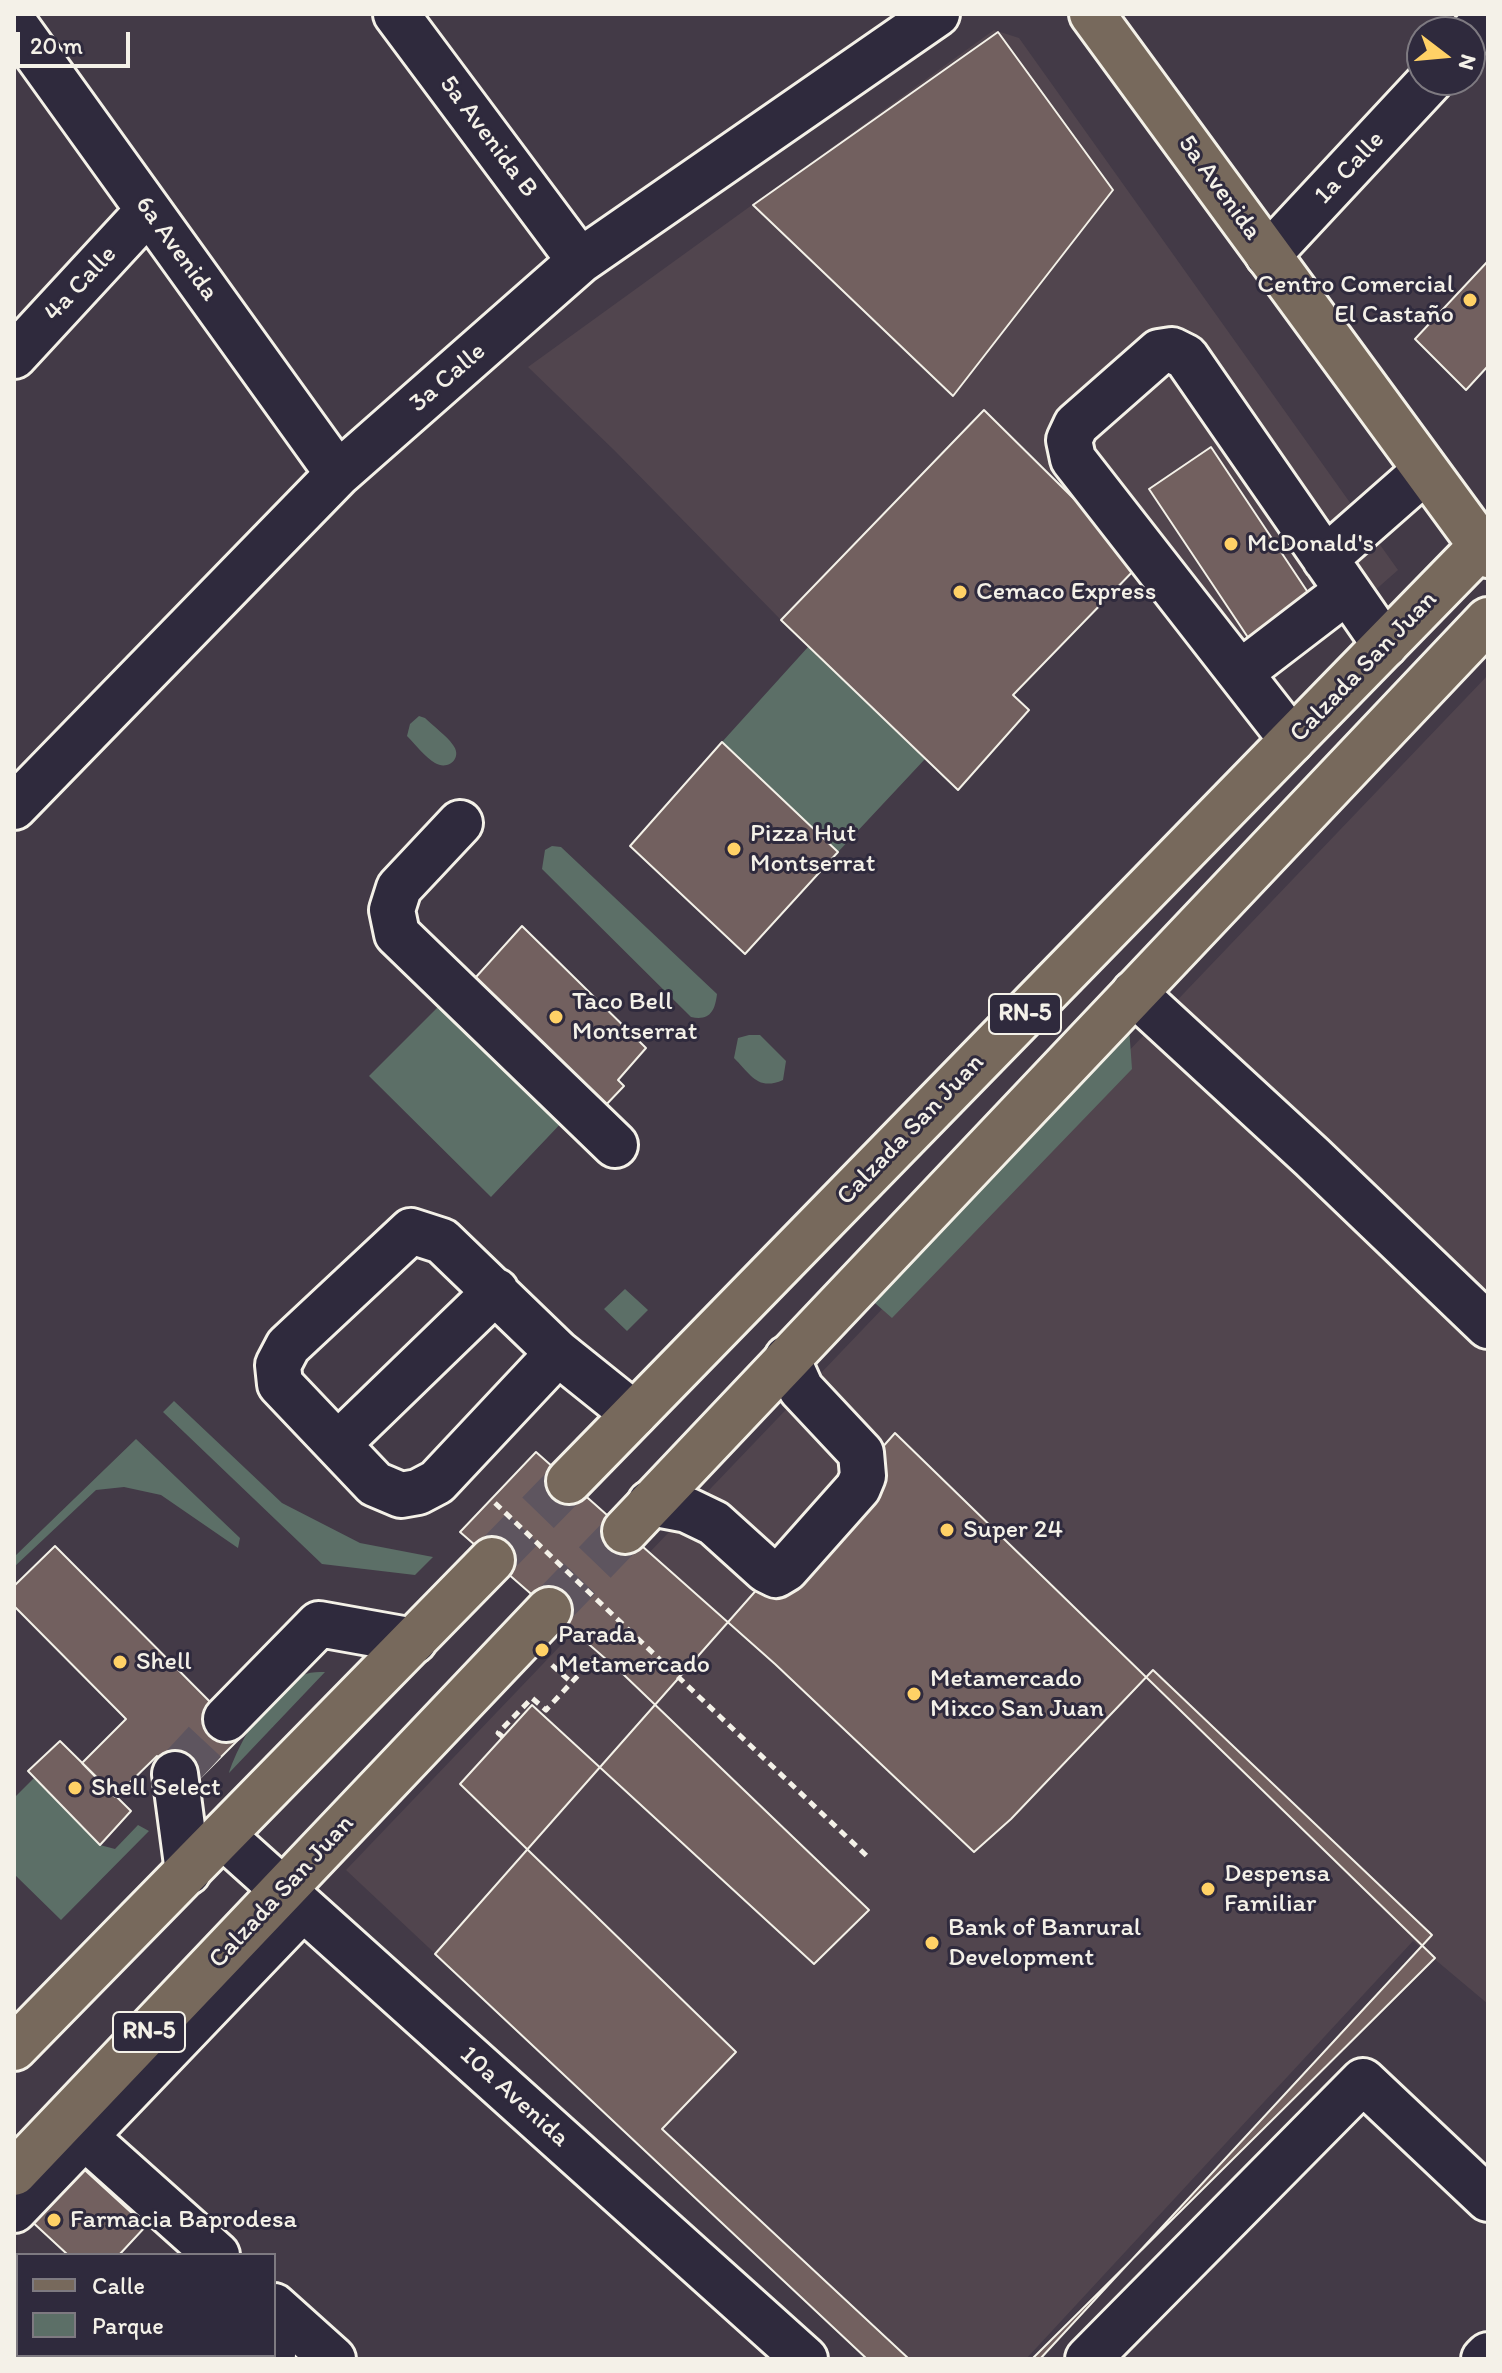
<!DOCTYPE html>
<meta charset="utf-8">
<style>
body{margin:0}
#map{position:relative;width:1502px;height:2373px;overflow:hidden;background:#433a47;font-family:Itim,sans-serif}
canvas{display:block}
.frame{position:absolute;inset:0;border:16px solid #f4f1e8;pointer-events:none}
.legend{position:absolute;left:16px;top:2253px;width:260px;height:104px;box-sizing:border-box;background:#2f2a3d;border:2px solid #7e7a81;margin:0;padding:10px 14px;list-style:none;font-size:24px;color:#f4f1e8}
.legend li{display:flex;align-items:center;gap:16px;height:40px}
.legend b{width:40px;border:2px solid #7e7a81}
.north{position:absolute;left:1406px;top:16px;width:80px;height:80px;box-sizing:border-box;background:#2f2a3d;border:2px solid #7e7a81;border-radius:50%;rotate:106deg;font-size:22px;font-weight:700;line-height:32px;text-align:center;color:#f4f1e8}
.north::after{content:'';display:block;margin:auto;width:28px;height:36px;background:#ffd166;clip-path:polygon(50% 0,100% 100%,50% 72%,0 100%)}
.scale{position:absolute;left:16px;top:32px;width:114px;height:36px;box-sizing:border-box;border:4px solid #f4f1e8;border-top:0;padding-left:10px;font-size:24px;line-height:28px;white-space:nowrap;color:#f4f1e8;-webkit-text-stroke:6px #2f2a3d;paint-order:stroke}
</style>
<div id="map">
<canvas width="1502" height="2373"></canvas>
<div class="frame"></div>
<ul class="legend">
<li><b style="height:10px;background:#77695c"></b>Calle</li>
<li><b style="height:22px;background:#5c6f67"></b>Parque</li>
</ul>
<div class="north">N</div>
<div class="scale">20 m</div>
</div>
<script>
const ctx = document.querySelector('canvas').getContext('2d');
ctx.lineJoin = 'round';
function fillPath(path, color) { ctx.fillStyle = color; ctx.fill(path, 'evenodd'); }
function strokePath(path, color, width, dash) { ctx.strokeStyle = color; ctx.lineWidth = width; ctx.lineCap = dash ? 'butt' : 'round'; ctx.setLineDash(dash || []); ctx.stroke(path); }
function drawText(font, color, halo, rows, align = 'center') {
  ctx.font = font + ' Itim,sans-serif'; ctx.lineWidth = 6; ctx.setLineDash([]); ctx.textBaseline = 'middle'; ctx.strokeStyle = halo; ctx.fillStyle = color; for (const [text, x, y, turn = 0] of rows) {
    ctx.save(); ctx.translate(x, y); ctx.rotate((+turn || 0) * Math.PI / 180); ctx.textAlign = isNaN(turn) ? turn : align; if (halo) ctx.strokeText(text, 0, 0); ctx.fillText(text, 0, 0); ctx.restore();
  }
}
const built = new Path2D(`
 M994,30L1019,38L1398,570L1240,709L1140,565L1013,695L1029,710L958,790L781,620L614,450L528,367Z
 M1488,675V2004L1413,1941L1026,2359H867L346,1870Z`);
const green = new Path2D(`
 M808,647L925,759L838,852L722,742Z
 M419,716L425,718C434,727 446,735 453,745C463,758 448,771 435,763C425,757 416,745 407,736L410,724Z
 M552,846L561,847L717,994C715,1011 710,1021 691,1017L542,869L545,850Z
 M447,998L566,1118L491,1197L369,1076Z
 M1129,1027L1132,1069L892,1318L868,1297Z
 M749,1035H760L786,1061L783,1080C758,1091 751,1075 734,1058L738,1038Z
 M625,1289L648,1310L627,1331L604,1309Z
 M174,1401L282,1503L360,1543L433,1557L415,1575L322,1564L163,1412Z
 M136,1439L240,1538L238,1548L161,1495L124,1487L96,1490L14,1567V1557Z
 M325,1672L229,1773C239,1742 272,1683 306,1674C312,1672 319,1672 325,1672Z
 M34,1778L100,1845L115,1849L138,1825L149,1831L61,1920L14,1874V1798Z`);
const building = new Path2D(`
 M998,32L1113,190L953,396L753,205Z
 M1488,261V366L1466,390L1415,339Z
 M984,410L1140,564L1013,695L1029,710L958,790L781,620Z
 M1211,447L1313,600L1251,642L1149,489Z
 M722,742L838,852L745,954L630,846Z
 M522,926L646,1048L618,1080L624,1086L603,1108L467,987Z
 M895,1433L1435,1958L1032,2359H867L435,1954Z
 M536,1452L775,1664L974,1852L1011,1819L1153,1670L1432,1935L1040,2359H909L662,2129L736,2052L460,1784L532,1705L814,1964L869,1910L623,1674L460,1532Z
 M55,1546L243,1735L189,1789L157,1756L115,1797L82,1763L126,1719L14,1606V1586Z
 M60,1741L131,1811L100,1845L28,1771Z
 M76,2162L146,2226L119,2255H68L27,2217Z`);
const minorTunnel = new Path2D(`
 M175,1774L226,1719`);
const majorTunnel = new Path2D(`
 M492,1560L569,1481
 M549,1610L625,1531`);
const path = new Path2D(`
 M552,1665L572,1683
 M503,1737L498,1733L532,1698L546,1710L599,1653`);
const minor = new Path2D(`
 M396,14L580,261
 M14,23L338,474
 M1470,36L1488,17
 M1268,255L1431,80
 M14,356L148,211
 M1325,559L1425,471
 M1240,673L1347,591
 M1292,740L1073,459L1069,440L1076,425L1159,352L1172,350L1186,357L1385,645
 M14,807L338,474L580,261L937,14
 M460,823L399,888L392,910L397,934L615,1145
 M1134,993L1312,1157L1488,1326
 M558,1353L437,1482L418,1492L401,1495L375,1484L280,1384L278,1365L288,1346L411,1231L442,1241L558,1353L634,1414
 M338,1444L496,1291
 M650,1503L687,1510L714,1523L766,1570L776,1575L786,1569L858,1488L863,1476L861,1453L801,1389L787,1358
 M226,1719L319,1624L414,1641
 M175,1774L188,1872
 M223,1836L805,2359
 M85,2137L217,2255
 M14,2210L303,1908
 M274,2306L333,2359
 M269,2359L273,2355
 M1088,2359L1363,2081L1488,2199
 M1484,2359L1488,2355`);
const major = new Path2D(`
 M1092,14L1488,555
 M569,1481L1488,539
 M625,1531L1488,620
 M14,2048L492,1560
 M14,2173L549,1610`);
const pathBridge = new Path2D(`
 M495,1503L870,1859`);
const markers = [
 [1470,300,8,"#ffd166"],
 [1231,544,8,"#ffd166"],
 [960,592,8,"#ffd166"],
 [734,849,8,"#ffd166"],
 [556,1017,8,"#ffd166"],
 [947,1530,8,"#ffd166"],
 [542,1650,8,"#ffd166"],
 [120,1662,8,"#ffd166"],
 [914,1694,8,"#ffd166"],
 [75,1788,8,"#ffd166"],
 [1208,1889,8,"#ffd166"],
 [932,1943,8,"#ffd166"],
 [54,2220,8,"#ffd166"]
];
const shields = [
 [1025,1014,72],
 [149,2032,72]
];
const shieldNames = [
 ["RN-5",1025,1014],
 ["RN-5",149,2032]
];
const streetNames = [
 ["5a Avenida B",488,137,53],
 ["1a Calle",1350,168,-47],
 ["5a Avenida",1219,188,54],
 ["6a Avenida",176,249,54],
 ["4a Calle",81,284,-47],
 ["3a Calle",448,378,-41],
 ["Calzada San Juan",1364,667,-46],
 ["Calzada San Juan",911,1130,-46],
 ["Calzada San Juan",282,1892,-47],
 ["10a Avenida",514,2097,42]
];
const poiNames = [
 ["Centro Comercial",1454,285,"right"],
 ["El Castaño",1454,315,"right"],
 ["McDonald's",1247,544],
 ["Cemaco Express",976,592],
 ["Pizza Hut",750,834],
 ["Montserrat",750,864],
 ["Taco Bell",572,1002],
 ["Montserrat",572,1032],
 ["Super 24",963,1530],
 ["Parada",558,1635],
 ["Metamercado",558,1665],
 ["Shell",136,1662],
 ["Metamercado",930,1679],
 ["Mixco San Juan",930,1709],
 ["Shell Select",91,1788],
 ["Despensa",1224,1874],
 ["Familiar",1224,1904],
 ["Bank of Banrural",948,1928],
 ["Development",948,1958],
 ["Farmacia Baprodesa",70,2220]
];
fillPath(built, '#51454e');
fillPath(green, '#5c6f67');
fillPath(building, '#72605f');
strokePath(building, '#f4f1e8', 2);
strokePath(minorTunnel, '#5e555f', 44, [44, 22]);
strokePath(majorTunnel, '#5e555f', 44, [44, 22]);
strokePath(minor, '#f4f1e8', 50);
strokePath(major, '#f4f1e8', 50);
strokePath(path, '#f4f1e8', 5, [8, 6]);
strokePath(minor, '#2f2a3d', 44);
strokePath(major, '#77695c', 44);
strokePath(pathBridge, '#f4f1e8', 5, [8, 6]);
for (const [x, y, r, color] of markers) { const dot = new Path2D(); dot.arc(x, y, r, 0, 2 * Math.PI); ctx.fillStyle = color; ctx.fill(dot); strokePath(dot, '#2f2a3d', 3); }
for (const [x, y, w] of shields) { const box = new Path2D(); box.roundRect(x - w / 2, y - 20, w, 40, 6); ctx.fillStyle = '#2f2a3d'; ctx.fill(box); strokePath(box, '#f4f1e8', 2); }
drawText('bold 24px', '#f4f1e8', null, shieldNames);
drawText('26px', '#f4f1e8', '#2f2a3d', streetNames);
drawText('26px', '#f4f1e8', '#2f2a3d', poiNames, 'left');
</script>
